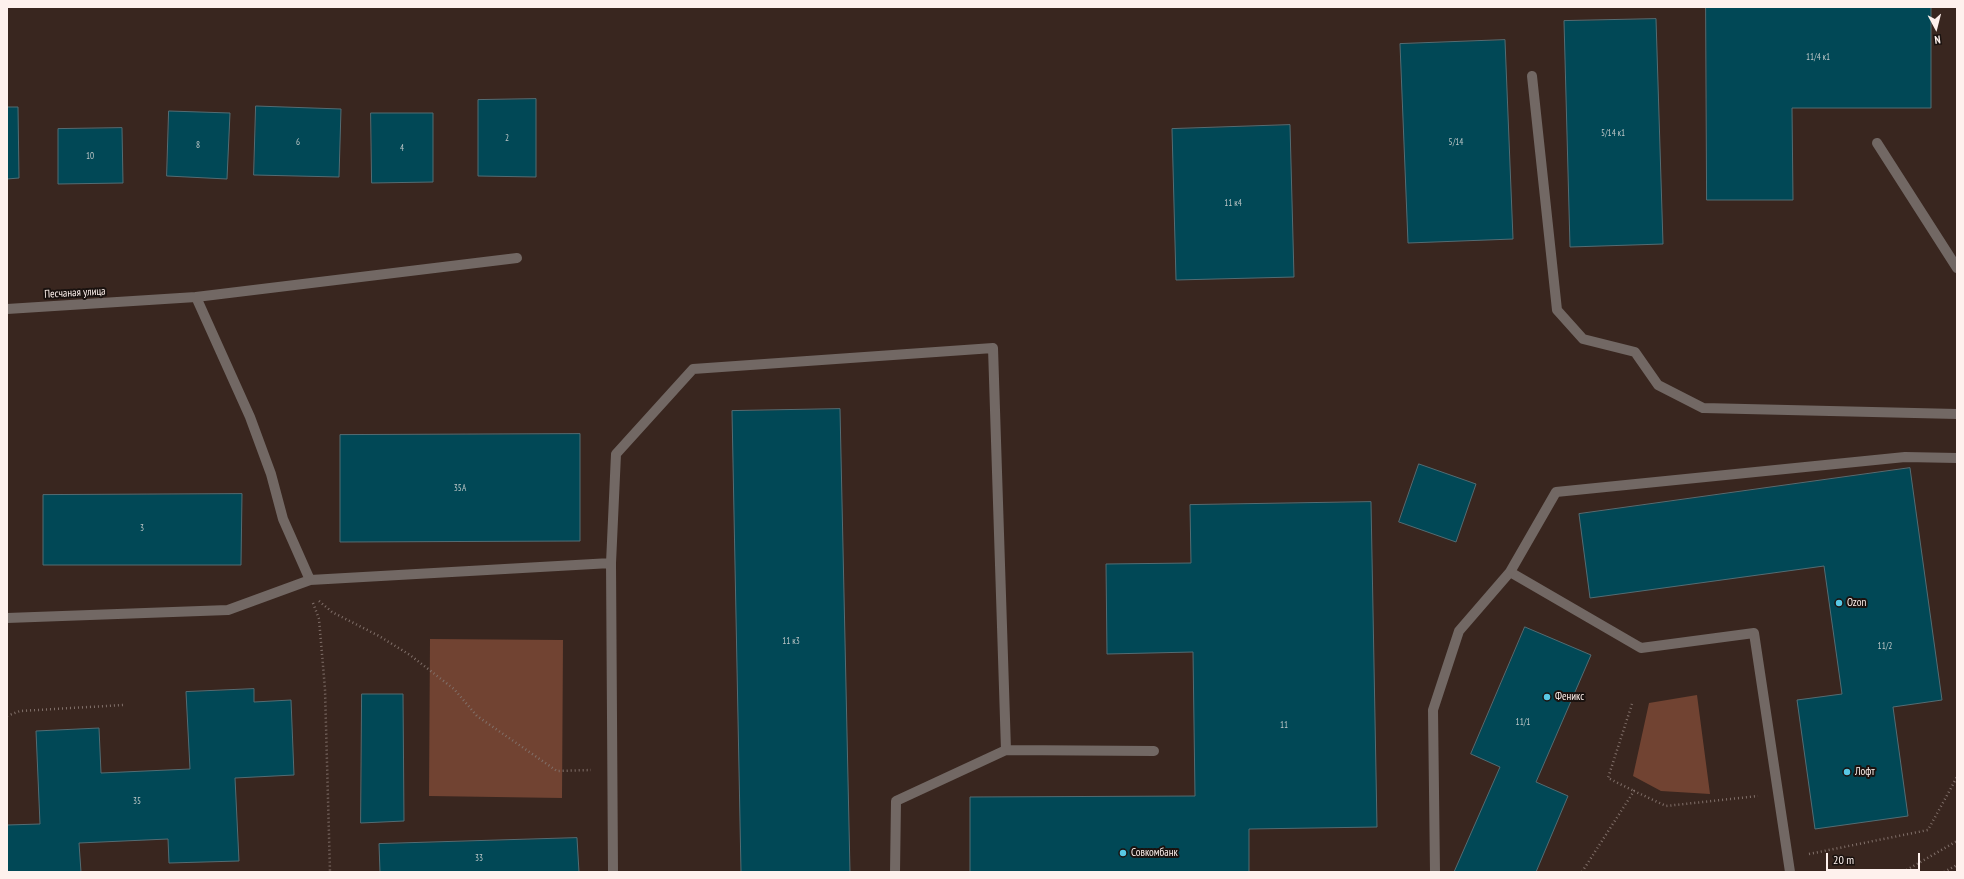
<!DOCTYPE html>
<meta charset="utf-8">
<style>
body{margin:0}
#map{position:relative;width:1964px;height:879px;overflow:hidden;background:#39261f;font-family:"PT Sans Narrow",sans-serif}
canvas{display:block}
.frame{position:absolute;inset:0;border:8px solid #fef1ed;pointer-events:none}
.north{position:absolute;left:1916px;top:8px;width:40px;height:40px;-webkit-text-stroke:3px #1a120f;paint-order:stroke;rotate:173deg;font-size:11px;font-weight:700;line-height:16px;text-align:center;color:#fef1ed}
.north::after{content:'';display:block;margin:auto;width:14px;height:18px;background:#fef1ed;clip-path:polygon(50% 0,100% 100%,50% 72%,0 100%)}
.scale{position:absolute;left:1826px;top:853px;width:94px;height:18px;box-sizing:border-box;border:2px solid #fef1ed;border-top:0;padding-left:5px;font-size:12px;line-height:14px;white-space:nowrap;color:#fef1ed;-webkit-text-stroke:3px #1a120f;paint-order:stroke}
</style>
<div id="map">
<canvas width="1964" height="879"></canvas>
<div class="frame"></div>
<div class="north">N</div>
<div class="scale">20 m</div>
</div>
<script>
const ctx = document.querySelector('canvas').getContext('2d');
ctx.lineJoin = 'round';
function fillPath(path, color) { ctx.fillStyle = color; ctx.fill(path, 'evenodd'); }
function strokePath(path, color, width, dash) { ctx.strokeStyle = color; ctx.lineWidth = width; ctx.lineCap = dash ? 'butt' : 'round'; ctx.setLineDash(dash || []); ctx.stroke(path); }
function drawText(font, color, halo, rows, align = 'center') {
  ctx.font = font + ' "PT Sans Narrow",sans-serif'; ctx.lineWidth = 4; ctx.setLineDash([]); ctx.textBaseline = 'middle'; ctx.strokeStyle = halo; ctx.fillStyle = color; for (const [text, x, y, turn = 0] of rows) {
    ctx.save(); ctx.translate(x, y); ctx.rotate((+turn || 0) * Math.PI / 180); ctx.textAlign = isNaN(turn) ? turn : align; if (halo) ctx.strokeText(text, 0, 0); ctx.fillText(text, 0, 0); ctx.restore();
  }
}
const green = new Path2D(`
 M430,639L563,640L562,798L429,796Z
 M1697,695L1710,794L1661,791L1633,776L1649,703Z`);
const building = new Path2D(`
 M1706,7H1931V108H1792L1793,200H1707Z
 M1656,19L1663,244L1570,247L1564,21Z
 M1505,40L1513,239L1408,243L1400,44Z
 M536,99V177L478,176V100Z
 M256,106L341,109L339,177L254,175Z
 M7,107H18L19,178L7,179Z
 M169,111L230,113L227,179L167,176Z
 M371,113H433V182L372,183Z
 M1290,125L1294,277L1176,280L1172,129Z
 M122,128L123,183L58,184V129Z
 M840,409L850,872H741L732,411Z
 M580,434V541L340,542V435Z
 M1419,464L1476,484L1456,542L1399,522Z
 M1910,468L1942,700L1893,707L1908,816L1815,829L1797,700L1842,694L1824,566L1590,598L1579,514Z
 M242,494L241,565H43V495Z
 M1371,502L1377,827L1249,829V872H970V797L1195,796L1193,652L1107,654L1106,564L1191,563L1190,505Z
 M1525,627L1591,655L1536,782L1568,796L1536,872H1454L1500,767L1471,754Z
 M254,689V702L291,700L294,775L235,778L239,861L169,863L168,839L79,843L81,872H7V825L40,824L36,731L99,728L101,773L190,769L186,692Z
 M362,694H403L404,821L361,823Z
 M577,838L579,872H380L379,844Z`);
const path = new Path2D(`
 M319,601L332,612L379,636L410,655L454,689L477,716L557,771L591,770
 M313,603L319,619L325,689L330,872
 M1632,704L1608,778L1634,791
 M7,716L20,711L123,705
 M1809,854L1928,830L1957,777
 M1582,872L1634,791L1666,806L1758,796
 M1903,872L1957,841
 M1944,872L1957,865`);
const lane = new Path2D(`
 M1532,76L1557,310L1583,339L1635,352L1658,385L1703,408L1957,414
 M1877,143L1957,268
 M196,297L517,258
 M7,309L196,297L250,417L271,474L283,519L310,580L611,563L613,872
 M611,563L616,454L693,369L993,348L1006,750
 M7,618L228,610L310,580
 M895,872L896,801L1006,750L1154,751
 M1435,872L1433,710L1459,631L1510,572
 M1790,872L1754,633L1641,648L1510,572L1556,492L1905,457L1957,458`);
const markers = [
 [1839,603,4,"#59c8e4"],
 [1547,697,4,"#59c8e4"],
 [1847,772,4,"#59c8e4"],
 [1123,853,4,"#59c8e4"]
];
const numberNames = [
 ["11/4 к1",1818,57],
 ["5/14 к1",1613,133],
 ["2",507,138],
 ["6",298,142],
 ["5/14",1456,142],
 ["8",198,145],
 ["4",402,148],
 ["10",90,156],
 ["11 к4",1233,203],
 ["35А",460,488],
 ["3",142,528],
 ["11 к3",791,641],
 ["11/2",1885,646],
 ["11/1",1523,722],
 ["11",1284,725],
 ["35",137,801],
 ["33",479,858]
];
const streetNames = [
 ["Песчаная улица",75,293,-3]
];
const poiNames = [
 ["Ozon",1847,603],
 ["Феникс",1555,697],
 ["Лофт",1855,772],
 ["Совкомбанк",1131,853]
];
fillPath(green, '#714332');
fillPath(building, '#014856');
strokePath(building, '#536c73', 1);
strokePath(path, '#81706a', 2.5, [1, 3]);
strokePath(lane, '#726864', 10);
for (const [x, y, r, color] of markers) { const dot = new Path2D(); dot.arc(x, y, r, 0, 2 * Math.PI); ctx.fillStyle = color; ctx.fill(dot); strokePath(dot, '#1a120f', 1.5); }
drawText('9px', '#bfc7c7', null, numberNames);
drawText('11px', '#fef1ed', '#1a120f', streetNames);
drawText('11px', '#fef1ed', '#1a120f', poiNames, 'left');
</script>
